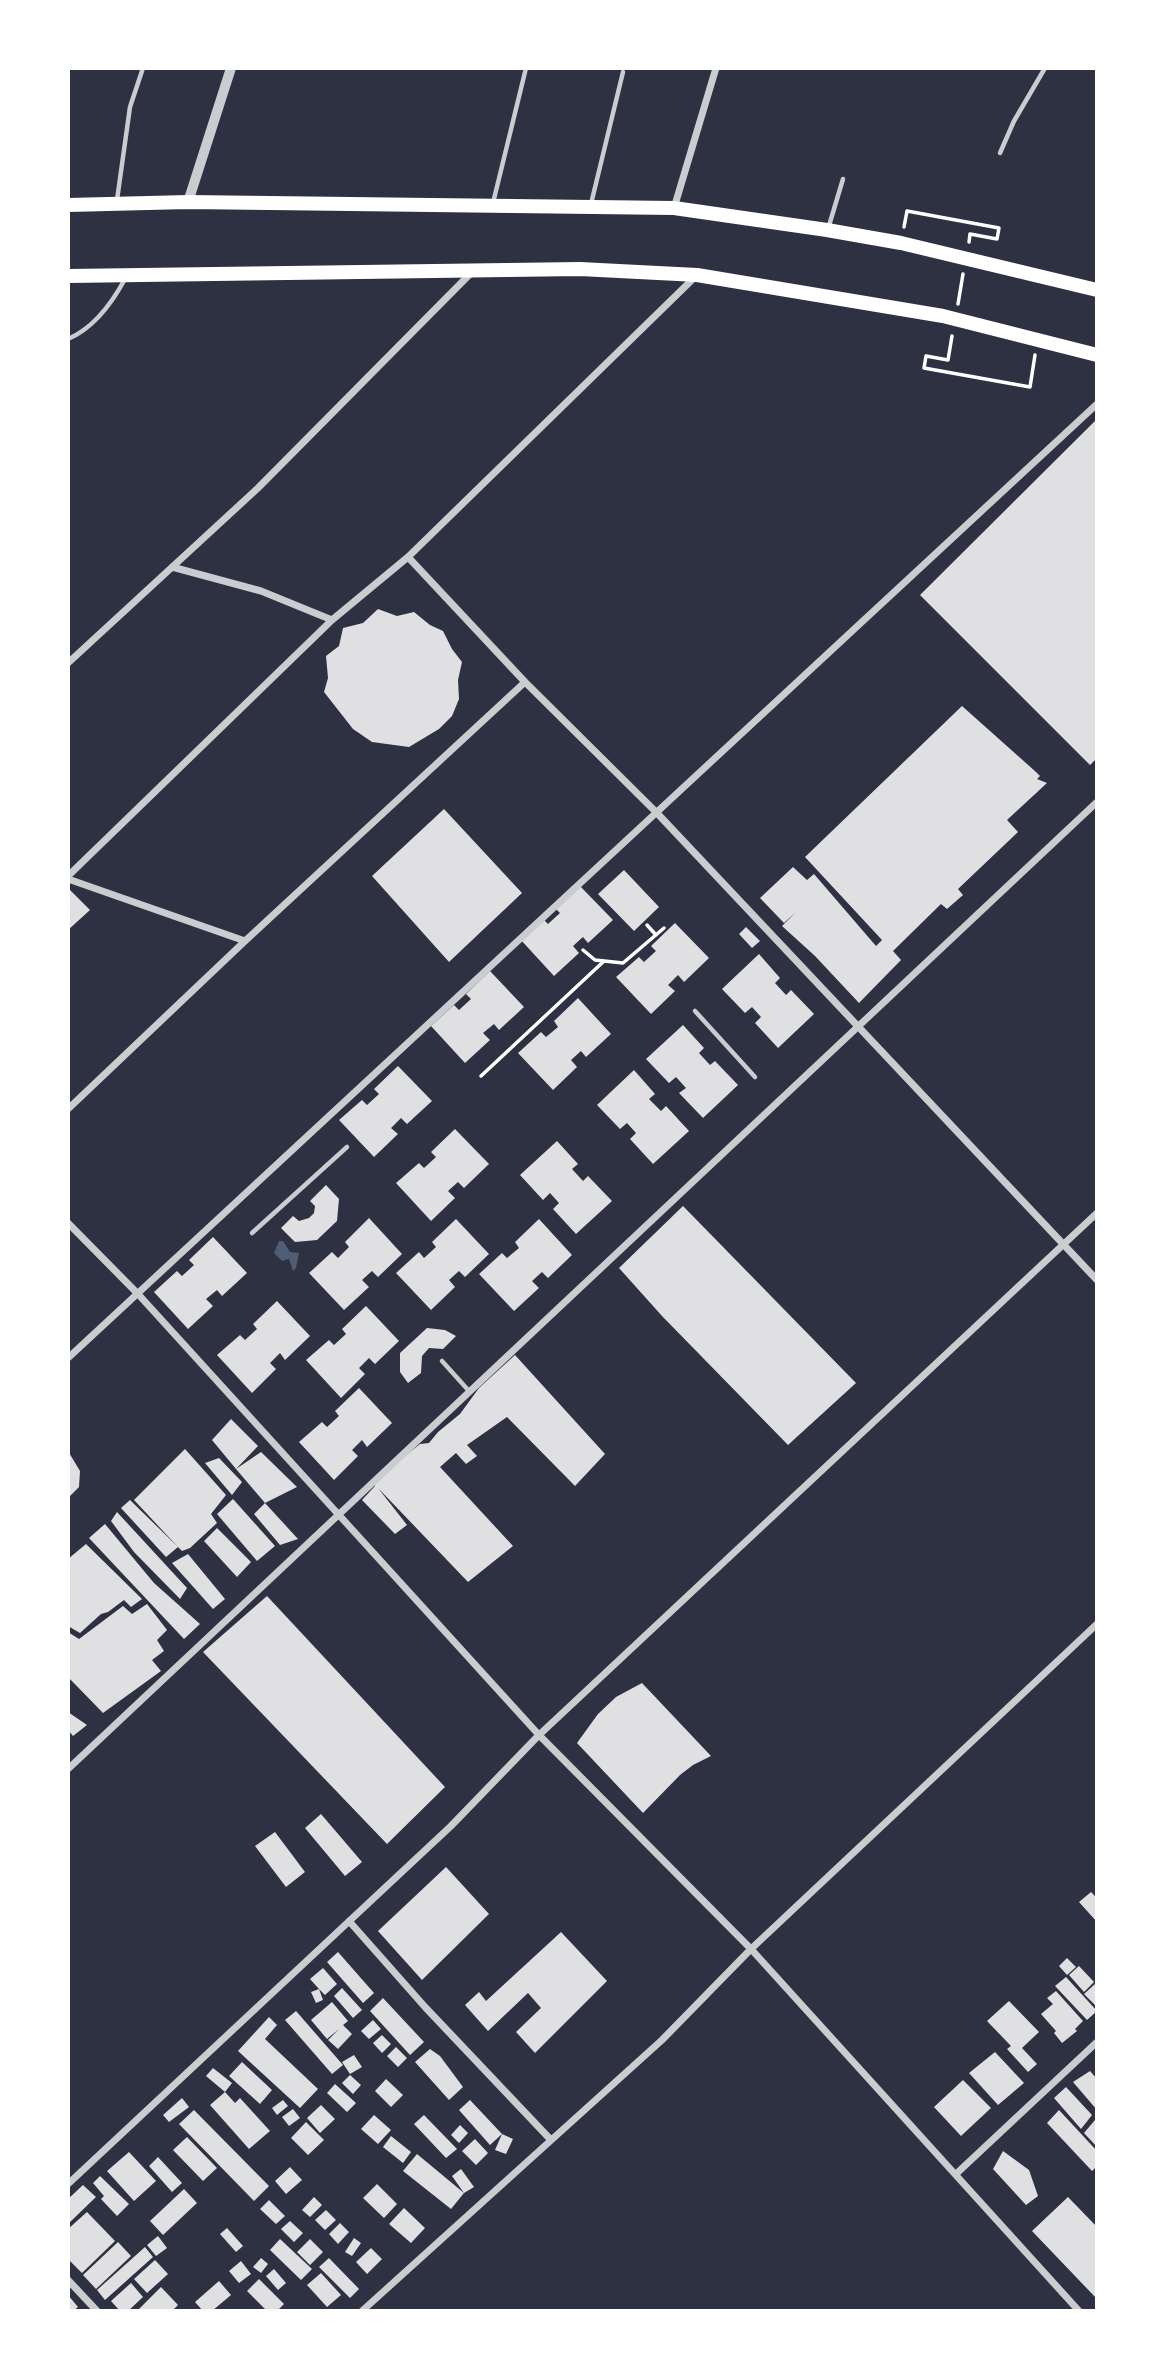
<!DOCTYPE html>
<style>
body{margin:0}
#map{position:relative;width:1165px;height:2379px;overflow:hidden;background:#2d3142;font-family:"Source Sans 3",sans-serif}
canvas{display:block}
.frame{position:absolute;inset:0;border:70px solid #fff;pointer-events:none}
</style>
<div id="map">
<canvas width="1165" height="2379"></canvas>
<div class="frame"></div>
</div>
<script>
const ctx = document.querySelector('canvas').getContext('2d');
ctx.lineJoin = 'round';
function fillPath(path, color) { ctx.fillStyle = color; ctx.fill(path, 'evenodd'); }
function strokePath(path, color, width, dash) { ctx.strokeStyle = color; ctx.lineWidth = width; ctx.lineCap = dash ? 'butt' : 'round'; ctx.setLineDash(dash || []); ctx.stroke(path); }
const water = new Path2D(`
 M279,1241H283L290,1252L299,1253L296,1268L293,1271L289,1259L282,1261L274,1253Z`);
const building = new Path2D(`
 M1097,419V758L1090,765L920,595Z
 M378,609L397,616L414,612L430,625L443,631L452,649L462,662L458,680L459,699L452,716L439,729L409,747L372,742L353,729L324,692L328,678L326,656L339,646L343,628L363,623Z
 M962,706L1036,772L1040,776L1037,779L1047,783L1007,820L1018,832L958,889L963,895L947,909L941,904L893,951L901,960L859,1003L815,956L782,926L796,912L784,923L760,898L793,867L807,880L814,874L876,946L882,940L805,857Z
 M444,809L522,893L449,962L372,876Z
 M624,870L659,907L634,931L598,894Z
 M579,885L613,920L588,943L583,937L573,946L579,953L554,976L520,939L543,919L548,924L560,913L555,908Z
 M68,888L90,910L68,930Z
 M675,923L709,958L684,982L678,975L668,985L675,991L651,1014L616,977L639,957L644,962L656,951L651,946Z
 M746,927L760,941L752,948L739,934Z
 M759,954L780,978L775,983L786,995L791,990L814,1014L778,1048L755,1023L761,1017L752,1007L745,1013L722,989Z
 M490,971L524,1007L499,1030L494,1024L483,1033L490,1040L465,1063L431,1026L454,1005L459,1010L471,999L466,994Z
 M578,998L611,1034L586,1057L581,1051L571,1060L577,1067L553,1090L518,1053L541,1032L546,1037L558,1027L554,1021Z
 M683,1025L704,1048L699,1053L710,1065L715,1061L738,1085L703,1118L679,1093L686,1088L676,1077L669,1083L646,1059Z
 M398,1066L432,1101L407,1124L401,1118L391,1128L398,1134L374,1157L339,1120L362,1100L367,1105L379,1094L374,1089Z
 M634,1070L655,1094L649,1099L661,1111L666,1106L689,1131L653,1164L630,1139L636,1133L627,1123L620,1129L597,1105Z
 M455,1129L489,1164L464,1188L458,1182L448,1191L455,1198L431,1221L396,1183L419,1163L424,1168L436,1157L431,1152Z
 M557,1141L578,1164L572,1169L583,1181L588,1176L612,1201L576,1234L553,1209L559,1203L550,1193L543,1200L520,1175Z
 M326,1185L339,1199L337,1221L317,1240L295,1242L281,1228L293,1216L299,1221L309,1218L314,1213L315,1206L310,1201Z
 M683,1206L856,1383L788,1445L662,1316L619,1268Z
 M369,1218L402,1254L378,1277L372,1271L362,1280L369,1287L344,1310L309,1273L332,1252L338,1258L349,1247L345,1242Z
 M456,1219L489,1254L465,1277L459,1271L449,1280L455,1287L431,1310L396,1273L419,1252L424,1258L436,1247L432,1242Z
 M539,1219L572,1255L548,1278L542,1272L532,1281L539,1288L514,1311L479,1274L502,1253L507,1258L519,1248L515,1242Z
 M213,1237L247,1273L222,1296L217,1290L206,1299L213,1306L188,1329L154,1292L177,1271L182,1276L194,1265L189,1260Z
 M277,1301L310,1336L285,1360L280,1353L270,1363L276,1369L252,1393L217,1355L240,1335L245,1340L257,1329L253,1324Z
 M366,1306L399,1341L375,1364L369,1358L359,1368L365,1374L341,1398L306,1360L329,1340L334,1345L346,1334L342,1329Z
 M427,1328L445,1330L456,1336L443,1349L429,1348L422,1356L421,1373L408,1383L400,1372V1353Z
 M515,1355L605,1454L575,1486L507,1417L467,1445L477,1456L466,1464L456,1453L440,1467L513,1546L468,1582L378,1488L407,1525L395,1534L362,1500L375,1486L373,1482L420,1444L429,1443L438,1432L460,1414L479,1388Z
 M359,1388L392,1423L367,1447L362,1440L352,1450L358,1456L334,1480L299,1442L322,1422L327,1427L339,1416L335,1411Z
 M231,1419L258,1446L236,1469L212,1440Z
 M185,1449L226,1495L211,1514L217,1523L190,1548L182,1551L178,1547L166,1557L121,1508L130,1500L178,1547L134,1500Z
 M68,1451L80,1471L79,1487L68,1498Z
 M261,1452L297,1487L265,1503L236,1469Z
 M219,1458L242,1482L232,1495L205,1463Z
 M233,1499L275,1546L257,1561L217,1514Z
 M265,1503L298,1539L280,1545L254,1514Z
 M117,1512L187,1588L180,1599L134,1552L111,1521Z
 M105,1524L154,1583L200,1624L184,1639L89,1538Z
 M217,1528L251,1562L237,1577L204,1541Z
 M86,1544L142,1599L131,1607L124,1600L108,1612L101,1614L80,1633L68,1626V1559Z
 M188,1554L225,1599L213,1609L172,1563Z
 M267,1596L445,1787L387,1844L203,1652Z
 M147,1604L167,1630L157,1640L164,1651L152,1660L161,1671L103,1713L68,1677V1632L79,1639L123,1606L132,1614Z
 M642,1683L711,1756L693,1765L680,1775L643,1813L577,1743L598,1714L616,1697Z
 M68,1712L87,1725L73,1736L68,1730Z
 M321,1814L362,1862L345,1876L305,1828Z
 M275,1832L305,1872L286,1887L255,1846Z
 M446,1867L489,1914L422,1980L378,1931Z
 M1091,1892L1097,1898V1922L1079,1902Z
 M561,1932L607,1981L535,2053L516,2032L541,2008L528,1993L488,2031L465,2005L479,1992L486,2001Z
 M338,1952L374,1993L363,2003L327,1962Z
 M1067,1958L1076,1967L1067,1975L1059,1966Z
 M1079,1966L1094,1982L1084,1992L1069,1975Z
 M323,1968L337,1984L325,1995L319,1989L323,2000L316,2003L311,1992L319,1989L310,1979Z
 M1066,1977L1097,2011L1087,2020L1055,1986Z
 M1095,1984L1097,1986V2007L1084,1994Z
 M342,1988L362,2010L353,2018L334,1996Z
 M1056,1991L1083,2021L1075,2029L1077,2031L1062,2043L1054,2033L1056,2031L1041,2014L1053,2004L1047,1998Z
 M383,1998L424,2042L410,2055L370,2011Z
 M1009,2001L1039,2032L1022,2048L1037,2064L1028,2072L1007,2049L1011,2046L987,2021Z
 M332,2002L348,2021L343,2025L352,2034L338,2049L328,2040L339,2029L327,2039L311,2020Z
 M296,2011L343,2065L332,2074L285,2020Z
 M269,2017L277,2025L265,2039L318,2089L300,2108L238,2051Z
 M373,2020L381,2029L369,2039L361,2031Z
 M382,2035L391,2044L382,2053L373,2043Z
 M396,2047L407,2058L398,2067L387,2056Z
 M430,2049L440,2056L463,2087L449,2100L415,2062Z
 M995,2052L1024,2083L998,2105L969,2073Z
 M354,2055L362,2067L350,2074L342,2062Z
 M242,2062L272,2090L260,2104L229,2076Z
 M213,2068L232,2083L225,2092L206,2076Z
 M1090,2071L1097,2079V2110L1073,2082Z
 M350,2075L361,2085L353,2094L342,2083Z
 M386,2079L403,2095L391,2107L375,2091Z
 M963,2080L991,2108L961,2136L934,2107Z
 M335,2084L356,2103L347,2112L327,2093Z
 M1066,2087L1092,2115L1081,2129L1054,2098Z
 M225,2092L235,2103L240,2098L270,2131L249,2149L210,2105Z
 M182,2098L189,2107L169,2122L163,2115Z
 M283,2100L288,2106L277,2115L272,2108Z
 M470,2100L502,2134L490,2145L459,2110Z
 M321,2105L335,2119L320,2133L307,2118Z
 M293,2109L300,2118L289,2126L282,2117Z
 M194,2110L269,2186L254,2201L179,2124Z
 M1059,2110L1097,2151V2166L1092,2171L1047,2123Z
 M374,2115L391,2130L378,2144L361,2129Z
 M424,2115L457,2149L446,2158L414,2124Z
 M1095,2120L1097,2123V2147L1084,2133Z
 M306,2122L324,2140L308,2155L291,2138Z
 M460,2125L468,2133L459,2143L451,2135Z
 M502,2134L513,2139L506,2154L495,2150Z
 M391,2136L411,2152L403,2163L383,2147Z
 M187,2137L217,2168L203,2181L173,2150Z
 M475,2139L488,2153L476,2165L462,2151Z
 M1003,2151L1029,2170L1038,2196L1026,2205L993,2169Z
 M129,2152L156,2181L134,2201L107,2171Z
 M417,2154L464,2193L452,2176L461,2169L474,2187L464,2193L451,2209L403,2171Z
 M158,2157L182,2183L172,2192L149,2166Z
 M290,2167L302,2180L286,2194L275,2181Z
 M100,2176L129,2204L117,2216L101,2199L104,2196L93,2183Z
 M377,2184L397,2204L384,2218L363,2198Z
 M83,2185L96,2197L68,2224V2199Z
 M184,2189L197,2203L163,2235L150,2221Z
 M314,2197L322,2205L310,2217L302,2210Z
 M1068,2197L1097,2227V2299L1032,2231Z
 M269,2200L285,2216L276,2224L260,2209Z
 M404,2208L425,2228L411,2243L389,2224Z
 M326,2210L336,2220L325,2230L315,2220Z
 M87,2212L115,2241L82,2273L68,2259V2229Z
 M290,2221L303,2233L294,2242L281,2229Z
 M340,2223L349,2232L338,2244L329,2234Z
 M227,2228L243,2246L236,2252L220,2234Z
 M158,2236L167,2248L156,2256L147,2245Z
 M354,2238L361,2243L352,2256L345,2252Z
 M280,2239L312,2269L301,2280L270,2250Z
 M310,2239L323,2252L310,2265L297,2252Z
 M118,2242L131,2256L96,2289L83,2275Z
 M145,2247L153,2257L105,2300L97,2290Z
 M371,2248L382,2259L367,2274L356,2262Z
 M261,2258L268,2264L261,2273L253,2267Z
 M329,2258L359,2289L350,2298L319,2267Z
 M155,2260L168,2274L147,2293L134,2279Z
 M241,2261L251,2274L239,2283L229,2271Z
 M274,2269L286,2283L278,2290L266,2276Z
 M321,2273L341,2295L327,2307L307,2285Z
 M259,2279L284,2304L277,2311H267L247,2291Z
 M219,2281L231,2295L212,2311H203L195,2302Z
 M131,2283L143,2297L128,2311H120L111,2301Z
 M161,2287L178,2305L172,2311H137Z
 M68,2295L78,2307L73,2311H68Z`);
const path = new Path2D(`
 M904,227L907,211L999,228L997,239L970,234L969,242
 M958,304L963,274
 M952,336L948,360L926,356L924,368L1030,387L1035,355
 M647,925L656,935
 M583,950L595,960L623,963L664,928
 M481,1076L603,962`);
const service = new Path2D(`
 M1000,153L1014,121L1045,68
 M117,200L130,107L143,68
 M493,203L526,68
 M591,204L623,72
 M828,229L843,179
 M68,339C94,328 112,303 125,279
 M695,1011L755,1077
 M252,1233L347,1147
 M442,1361L469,1391`);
const minor = new Path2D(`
 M674,208L716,68
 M408,557L525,682L656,812L1097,1280
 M172,567L261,591L332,620
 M68,663L258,488L471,273
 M68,876L332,620L408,557L696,276
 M68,879L245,941
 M68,1109L245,941L525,682
 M68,1223L138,1294L539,1735L751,1949L1079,2311
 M68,1358L1097,404
 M68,1769L1097,802
 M349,1921L425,2007L551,2140
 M956,2174L1097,2042
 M68,2184L451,1826L539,1735L1097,1213
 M68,2280L97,2311
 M362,2311L662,2040L751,1949L1097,1624`);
const tertiary = new Path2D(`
 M188,202L231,68`);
const trunk = new Path2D(`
 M68,205L188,202L674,208L827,230L901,243L1097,290
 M68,276L580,269L697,275L943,316L1097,355`);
fillPath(water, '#4f5d75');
fillPath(building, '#e0e0e3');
strokePath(path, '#fff', 3.5);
strokePath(service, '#caccd0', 4.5);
strokePath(minor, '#caccd0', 7);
strokePath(tertiary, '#caccd0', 10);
strokePath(trunk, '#fff', 14);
</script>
